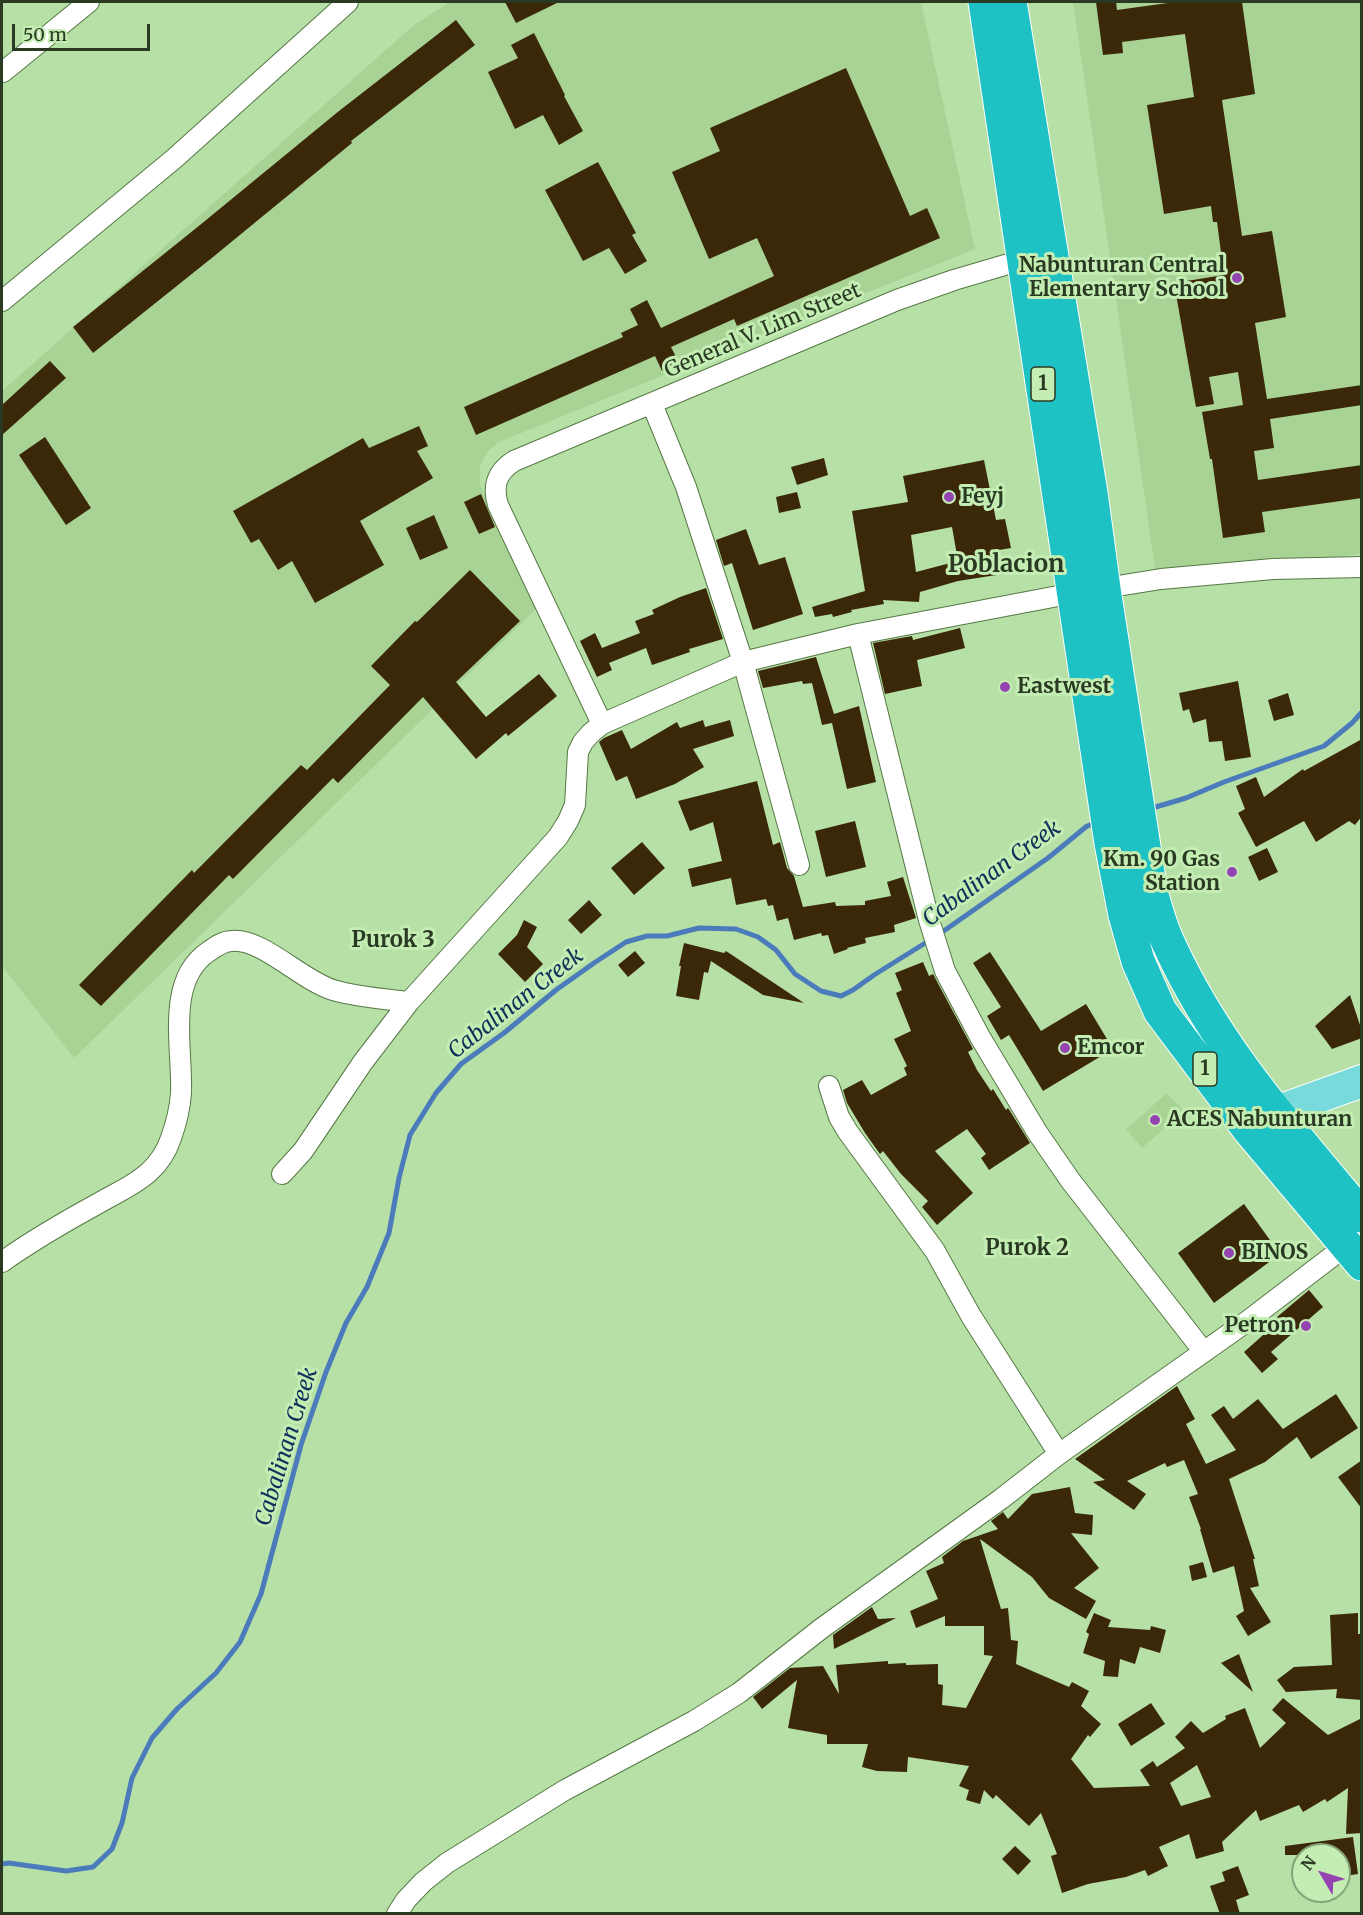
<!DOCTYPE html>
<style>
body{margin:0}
#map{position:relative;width:1363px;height:1915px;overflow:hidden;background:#b7e0a6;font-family:Merriweather,serif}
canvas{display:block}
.frame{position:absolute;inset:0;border:3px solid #293922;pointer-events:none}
.north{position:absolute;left:1291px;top:1843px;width:60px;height:60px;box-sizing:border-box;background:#c4edb3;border:2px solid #86a579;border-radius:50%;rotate:308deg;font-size:16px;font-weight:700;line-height:24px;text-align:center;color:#293922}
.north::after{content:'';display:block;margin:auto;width:21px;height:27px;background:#9643b2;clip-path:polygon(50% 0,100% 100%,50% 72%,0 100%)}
.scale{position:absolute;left:12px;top:24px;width:138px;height:27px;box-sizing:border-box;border:3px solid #293922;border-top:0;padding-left:8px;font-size:18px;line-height:21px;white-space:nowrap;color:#293922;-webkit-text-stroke:4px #c4edb3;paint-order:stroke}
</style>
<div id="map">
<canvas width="1363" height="1915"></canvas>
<div class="frame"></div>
<div class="north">N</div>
<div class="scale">50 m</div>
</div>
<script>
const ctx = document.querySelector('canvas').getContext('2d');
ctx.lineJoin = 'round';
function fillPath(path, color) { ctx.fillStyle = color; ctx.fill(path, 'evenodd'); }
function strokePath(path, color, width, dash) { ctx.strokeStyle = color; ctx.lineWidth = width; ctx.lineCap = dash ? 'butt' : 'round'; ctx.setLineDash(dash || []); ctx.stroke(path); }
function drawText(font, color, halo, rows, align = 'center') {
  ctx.font = font + ' Merriweather,serif'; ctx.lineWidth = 6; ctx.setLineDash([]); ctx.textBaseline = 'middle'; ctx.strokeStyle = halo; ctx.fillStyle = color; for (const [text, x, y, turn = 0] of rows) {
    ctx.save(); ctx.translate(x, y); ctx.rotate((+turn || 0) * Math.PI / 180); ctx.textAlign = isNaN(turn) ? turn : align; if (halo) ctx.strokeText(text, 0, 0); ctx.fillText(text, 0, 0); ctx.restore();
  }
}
const built = new Path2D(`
 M450,2H921L975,249L499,442L488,451L480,466V485L539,606L74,1058L2,966V391L414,25Z
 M1073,2H1361V554L1156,575Z
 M1167,1093L1184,1111L1142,1148L1126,1129Z`);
const stream = new Path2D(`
 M1149,809L1186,798L1224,782L1324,746L1352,723L1362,712
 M938,935L1048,858L1087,826L1096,823
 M2,1864L9,1863L66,1871L93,1867L112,1849L122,1823L132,1778L152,1738L177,1709L216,1673L240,1642L261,1594L301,1445L326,1372L346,1323L367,1287L389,1233L399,1178L410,1135L436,1093L461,1064L504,1033L556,990L594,963L626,942L647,936H667L699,928L736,929L758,937L776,950L795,974L821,991L841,996L853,990L874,975L930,940`);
const building = new Path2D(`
 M505,2H559L516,23Z
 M1096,2H1116L1117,10L1175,2H1242L1255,94L1222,100L1242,236L1272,231L1286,317L1255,323L1267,399L1362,385V405L1270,419L1274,448L1254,451L1258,480L1362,465V498L1262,512L1265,532L1223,538L1212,459H1210L1202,412L1243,405L1238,372L1209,377L1214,404L1196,407L1174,283L1224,275L1217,222H1213L1211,206L1164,214L1147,105L1194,97L1185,34L1122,42L1123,53L1103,55Z
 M456,20L475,45L351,141L352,143L213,257L93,353L73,327L200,225L339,111Z
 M534,33L565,95L564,96L583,131L559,145L543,115L515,129L488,72L518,58L511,45Z
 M846,68L910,216L927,208L940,238L737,326L734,319L671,347L679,363L662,371L655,356L476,435L464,407L623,337L621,333L638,325L630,309L647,300L661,328L774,276L757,238L709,259L672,172L720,151L710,128Z
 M598,162L636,233L632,235L647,261L625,274L609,248L583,261L545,190Z
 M50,361L66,378L2,435V405Z
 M419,426L428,446L417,451L433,478L360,521L384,565L315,603L292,561L278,570L259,539L251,543L233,511L363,438L369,448Z
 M45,437L91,508L66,525L19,455Z
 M824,458L828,475L797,485L791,467Z
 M984,460L996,520L1005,519L1011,548L999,550L1003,574L958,581L920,592L919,602L883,600L884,604L851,610L852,612L833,617L832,614L815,617L812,607L865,591L852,511L908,502L903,476ZM952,527L958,561L916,572L911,535Z
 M797,492L801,508L779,513L776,497Z
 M481,494L495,527L479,534L464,502Z
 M434,515L448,548L420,560L406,528Z
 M746,529L759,565L785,557L803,614L753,630L732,563L724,566L716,540Z
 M470,570L520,621L456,682L486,717L539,674L557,696L508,736L506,733L476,759L423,697L338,783L333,778L233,879L229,875L101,1006L79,985L192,870L194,873L301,765L307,770L390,685L371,666L415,621L417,622Z
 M706,588L723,639L689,649L690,652L652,665L646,648L609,663L612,670L597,677L580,641L595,633L602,648L640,633L635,621L654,614L652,610L680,597Z
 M960,628L965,648L917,660L922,686L885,694L873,643L912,636L913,640Z
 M816,657L834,714L859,706L876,782L847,789L832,723L822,725L812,683L803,684L802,681L763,688L758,671Z
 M1238,681L1251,757L1225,761L1222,741L1209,742L1206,719L1193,723L1189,709L1183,711L1179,693Z
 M1288,693L1294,715L1274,721L1268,700Z
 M703,720L705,727L730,720L734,736L693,749L704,767L675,784L636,799L627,776L616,781L599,742L604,738L622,730L631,749L677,722L680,728Z
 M1362,739V816L1355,825L1349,821L1316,842L1304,821L1256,847L1238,813L1245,809L1236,786L1256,777L1264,797L1303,769L1304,771Z
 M757,781L773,845L780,842L787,868L794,876L803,907L835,902L836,906L865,905V901L891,896L887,882L903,877L916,918L894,925L895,932L865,938L866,943L847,948L848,949L834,954L828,935L822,936L821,933L794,940L788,918L777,921L773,905L768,906L766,899L736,905L731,878L692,887L688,869L722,861L713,822L690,831L678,801Z
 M855,821L866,867L826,877L815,831Z
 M642,842L665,868L634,895L611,868Z
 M1267,848L1278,872L1259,881L1248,857Z
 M589,900L602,915L581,934L568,920Z
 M524,920L537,927L527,947L543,964L525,982L498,954L517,935Z
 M684,943L724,953L726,951L804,1003L763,995L711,961L708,973L704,972L699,1000L676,996L681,966H679Z
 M635,951L645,963L628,977L618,965Z
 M990,952L1041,1031L1086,1004L1113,1049L1043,1091L1009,1035L1001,1040L987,1016L1001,1007L973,963Z
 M923,962L929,976L933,974L973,1049L968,1052L977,1070L991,1091L993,1089L1006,1110L1008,1108L1010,1111L1030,1143L989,1170L981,1158L986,1154L967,1129L935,1151L973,1193L937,1225L922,1207L928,1201L901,1174L883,1151L880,1154L865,1133L847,1103L843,1090L862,1080L871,1095L907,1075L904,1068L907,1066L894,1039L911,1031L896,993L902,990L895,973Z
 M1350,995L1362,1031V1038L1332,1049L1315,1026Z
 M1244,1204L1280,1254L1214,1303L1178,1253Z
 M1309,1290L1323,1307L1271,1352L1278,1359L1262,1373L1244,1352L1280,1320L1277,1317Z
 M1177,1386L1195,1419L1186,1424L1206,1464L1236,1450L1211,1415L1224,1406L1233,1419L1258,1399L1283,1429L1336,1394L1358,1428L1311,1459L1297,1437L1265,1462L1229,1479L1255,1559H1253L1259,1586L1250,1588L1271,1622L1248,1636L1236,1616L1244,1611L1234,1566L1213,1573L1200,1529H1201L1189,1497L1198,1494L1184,1460L1167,1467L1165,1463L1127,1481L1146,1494L1134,1510L1093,1482L1105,1480L1075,1459Z
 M1362,1460V1509L1338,1477Z
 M1070,1487L1075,1513L1093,1515L1092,1535L1071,1533L1099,1568L1074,1588L1096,1601L1086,1619L1049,1598L1032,1577L980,1539L1001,1609L1008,1608L1011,1640L1018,1641L1016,1664L1069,1687L1072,1682L1089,1691L1081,1706L1101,1724L1090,1737L1088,1735L1071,1759L1094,1788L1150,1786L1140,1770L1153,1761L1157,1767L1185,1748L1175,1737L1191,1721L1203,1733L1226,1719L1225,1716L1245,1708L1260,1748L1286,1723L1272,1710L1283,1698L1328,1735L1362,1718V1833L1346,1834L1348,1788L1327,1802L1325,1799L1303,1812L1299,1805L1260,1821L1256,1810L1222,1842L1224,1851L1196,1859L1189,1834L1159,1847L1168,1866L1148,1876L1145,1870L1126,1877L1088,1884L1062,1893L1051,1856L1057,1854L1041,1813L1029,1826L996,1795L993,1799L984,1790L980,1804L966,1800L969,1790L959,1786L969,1766L908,1757L907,1772L877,1771L862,1767L868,1744H827V1735L788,1728L797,1680L762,1709L753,1697L790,1668L823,1666L839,1694L836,1665L888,1661V1664L906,1663V1665L938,1664V1684L943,1685L942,1705L966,1708L993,1656L984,1655V1626H945V1616L916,1628L910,1611L938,1599L926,1571L944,1563L942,1557L963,1541L998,1529L991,1521L1003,1512L1008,1519L1032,1494ZM1197,1765L1211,1797L1181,1806L1170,1783Z
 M1203,1562L1207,1577L1192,1581L1189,1566Z
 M872,1607L878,1619L896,1618L834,1649L833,1635Z
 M1094,1613L1111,1620L1108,1627L1150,1630L1151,1626L1166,1630L1160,1653L1140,1647L1135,1664L1120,1659L1118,1677L1103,1676L1105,1661L1083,1653L1089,1634L1086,1632Z
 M1358,1613V1634H1362V1700L1336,1698L1337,1689L1286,1692L1277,1680L1294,1667L1332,1665L1330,1615Z
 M1239,1654L1253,1692L1221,1663Z
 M1151,1703L1165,1724L1131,1746L1118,1724Z
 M1353,1837L1358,1874L1339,1877V1855H1285V1846Z
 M1015,1846L1031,1861L1018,1875L1002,1859Z
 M1238,1866L1249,1895L1236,1900L1240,1914H1220L1210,1886L1225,1881L1222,1872Z`);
const street = new Path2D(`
 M3,72L89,2
 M2,301L175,158L348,2
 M652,404L686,487L743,662L799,865
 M858,634L929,920L945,971L980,1037L1037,1132L1070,1180L1204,1352
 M602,724L498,505C492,485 497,472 514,461L897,300L954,280L1032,257
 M829,1086L839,1117L848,1132L935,1251L971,1316L1059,1454
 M282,1174L303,1151L363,1062L409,1002L558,837L568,821L575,805L578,752L583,742L591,733L602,724L743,662L858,634L1074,593L1161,579L1273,569L1362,567
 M2,1262C33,1240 66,1221 99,1203C116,1193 135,1185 149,1172C159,1163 167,1150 171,1138C176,1124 180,1108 181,1093C183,1050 165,981 208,952C215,947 223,941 232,941C262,938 301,980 333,990C357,997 384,999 409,1002
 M397,1914L406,1900L423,1882L447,1863L565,1790L694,1721L739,1693L822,1628L1001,1499L1059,1454L1249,1320L1347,1245`);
const primary = new Path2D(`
 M1256,1128L1276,1112L1362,1081`);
const highway = new Path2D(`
 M985,2L1111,843L1125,915L1138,961L1160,1011L1251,1132L1362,1264
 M1010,2L1091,493L1104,589L1151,892C1156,908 1160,925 1167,940C1213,1044 1289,1129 1362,1216`);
const markers = [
 [1237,278,6,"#9643b2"],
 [949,497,6,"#9643b2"],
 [1005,687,6,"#9643b2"],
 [1232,872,6,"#9643b2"],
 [1065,1048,6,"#9643b2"],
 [1155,1120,6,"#9643b2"],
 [1229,1253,6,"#9643b2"],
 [1306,1326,6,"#9643b2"]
];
const shields = [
 [1043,384,24],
 [1205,1069,24]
];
const shieldNames = [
 ["1",1043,384],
 ["1",1205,1069]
];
const poiNames = [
 ["Nabunturan Central",1225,266,"right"],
 ["Elementary School",1225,290,"right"],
 ["Feyj",961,497],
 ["Eastwest",1017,687],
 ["Km. 90 Gas",1220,860,"right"],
 ["Station",1220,884,"right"],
 ["Emcor",1077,1048],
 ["ACES Nabunturan",1167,1120],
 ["BINOS",1241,1253],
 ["Petron",1294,1326,"right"]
];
const streetNames = [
 ["General V. Lim Street",763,331,-23]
];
const waterNames = [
 ["Cabalinan Creek",992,874,-36],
 ["Cabalinan Creek",516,1004,-38],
 ["Cabalinan Creek",287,1447,-73]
];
const neighbourhoodNames = [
 ["Purok 3",393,941],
 ["Purok 2",1027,1249]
];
const quarterNames = [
 ["Poblacion",1006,565]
];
fillPath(built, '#a8d394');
strokePath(stream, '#4b7bbb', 5);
fillPath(building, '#3b2809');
strokePath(street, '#557944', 22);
strokePath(primary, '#fff', 34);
strokePath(highway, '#fff', 35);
strokePath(street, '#fff', 20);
strokePath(primary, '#79dadc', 32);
strokePath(highway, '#1fc2c4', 33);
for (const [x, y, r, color] of markers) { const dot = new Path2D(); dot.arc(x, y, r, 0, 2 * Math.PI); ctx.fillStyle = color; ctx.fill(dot); strokePath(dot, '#c4edb3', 2); }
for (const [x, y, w] of shields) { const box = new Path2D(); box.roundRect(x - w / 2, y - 17, w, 34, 4.5); ctx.fillStyle = '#c4edb3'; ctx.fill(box); strokePath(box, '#293922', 1.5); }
drawText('bold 20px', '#293922', null, shieldNames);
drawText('bold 21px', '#293922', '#c4edb3', poiNames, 'left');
drawText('21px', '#293922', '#c4edb3', streetNames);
drawText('italic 22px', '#10305b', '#c4edb3', waterNames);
drawText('bold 22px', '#293922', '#c4edb3', neighbourhoodNames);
drawText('bold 24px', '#293922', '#c4edb3', quarterNames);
</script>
